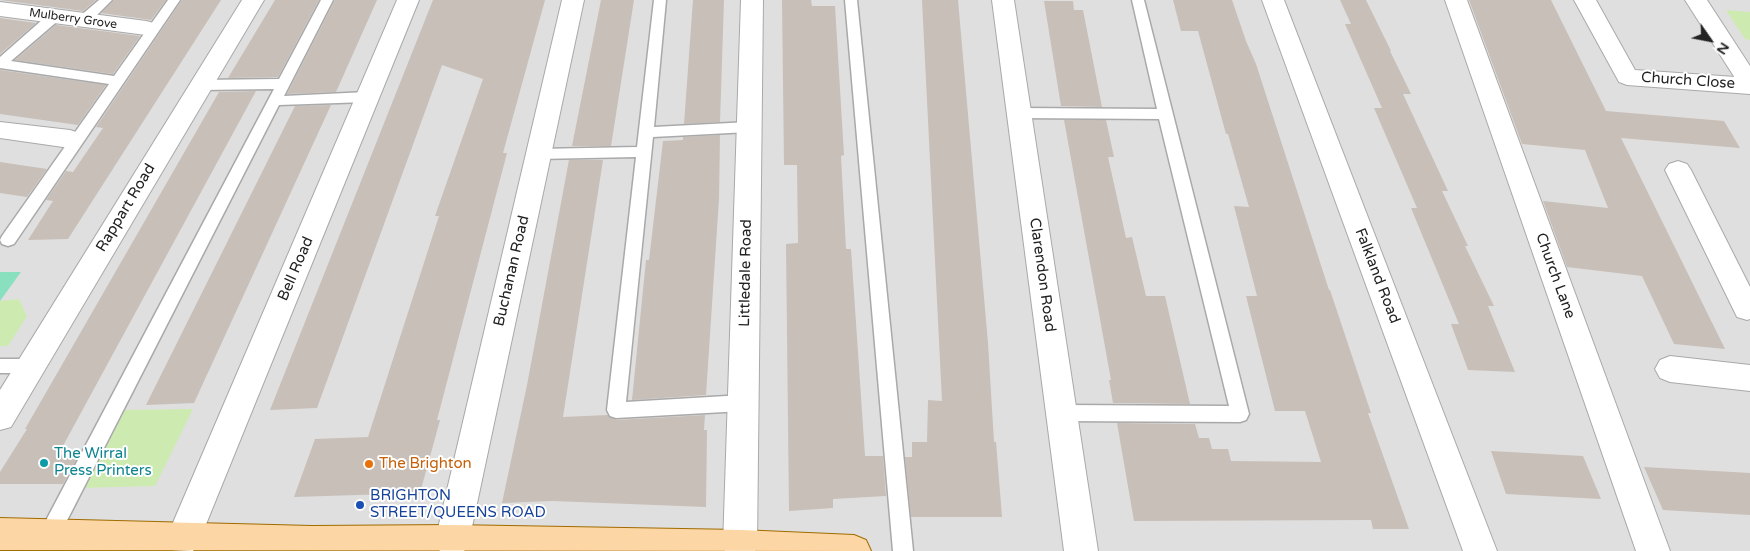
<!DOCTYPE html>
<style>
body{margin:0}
#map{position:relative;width:1750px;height:551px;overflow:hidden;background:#f2efe9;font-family:"Varela Round",sans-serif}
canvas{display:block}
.north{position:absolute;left:1685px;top:15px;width:50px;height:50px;-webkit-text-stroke:4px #fff;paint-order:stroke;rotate:123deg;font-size:14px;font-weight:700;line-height:20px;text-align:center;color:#222}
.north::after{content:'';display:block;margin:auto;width:18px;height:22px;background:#222;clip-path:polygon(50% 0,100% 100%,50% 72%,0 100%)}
</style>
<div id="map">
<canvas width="1750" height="551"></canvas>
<div class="north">N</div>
</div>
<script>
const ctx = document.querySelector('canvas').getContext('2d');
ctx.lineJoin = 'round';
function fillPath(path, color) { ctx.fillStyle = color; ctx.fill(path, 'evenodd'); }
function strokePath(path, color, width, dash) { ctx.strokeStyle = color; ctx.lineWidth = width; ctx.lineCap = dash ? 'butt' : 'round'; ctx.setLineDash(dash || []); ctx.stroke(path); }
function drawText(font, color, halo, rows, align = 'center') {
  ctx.font = font + ' "Varela Round",sans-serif'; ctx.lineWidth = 4; ctx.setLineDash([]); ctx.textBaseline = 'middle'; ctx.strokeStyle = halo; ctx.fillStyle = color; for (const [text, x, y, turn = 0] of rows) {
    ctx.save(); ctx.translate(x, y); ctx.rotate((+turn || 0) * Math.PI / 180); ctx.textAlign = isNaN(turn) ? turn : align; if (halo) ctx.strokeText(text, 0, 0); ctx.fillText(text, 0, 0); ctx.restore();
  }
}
const residential = new Path2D(`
 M0,0H1750V551H0Z`);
const grass = new Path2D(`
 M1726,10L1750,12V40L1745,39Z
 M19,299L27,316L8,346H0V301Z
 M193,409L155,486L79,488L120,410Z`);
const pitch = new Path2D(`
 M0,272H21L0,301Z`);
const building = new Path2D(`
 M0,0H96L83,11Z
 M114,0H166L151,20L101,13Z
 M182,0H221L68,239L28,240L53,201L46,200L66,171L73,172L103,128L96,127Z
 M275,0H319L278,77L228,78Z
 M335,0H377L336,92L287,94Z
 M433,0H545L503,153H507L437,420H440L420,493L294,497L315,439L368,437L439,216H435L483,79L442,65L317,408L270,410Z
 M601,0H634L611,146H572Z
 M693,0H724L720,122L684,124Z
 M782,0H811L812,6H835L844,155L841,156L846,249H851L865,456H883L886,496L833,499V508L789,511L786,244L798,243L797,165H784Z
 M922,0H958L988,343L994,442H996L1002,517H911L905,457H912V442H927L928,400L942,401Z
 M1173,0H1232L1246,41L1256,64L1329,290H1330L1371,413H1368L1409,529H1373L1371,520L1134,521L1117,423L1195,424L1199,438H1209L1212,449H1228L1231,461L1321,462L1305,411H1275L1246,296H1257L1234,206L1249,207L1228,134H1226L1198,31H1181Z
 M1340,0H1366L1391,51H1390L1411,94H1403L1448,191H1442L1468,246H1465L1494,306H1488L1515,372L1468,370L1451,324H1459L1411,208H1417L1374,108H1382L1345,24H1351Z
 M1469,0H1551L1606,111L1724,121L1740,148L1621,138L1725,349L1674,344L1642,276L1567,267L1543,201L1608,208L1585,150L1522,144Z
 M1044,1H1073L1074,10H1083L1102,107L1061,106Z
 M0,18L36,23L0,54Z
 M56,25L140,36L113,74L15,60Z
 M0,70L106,85L78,125L0,114Z
 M256,91L58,455H79L63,484H0V472L27,429H25L219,92Z
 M331,105L194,403L146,405L295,106Z
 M1064,120H1106L1114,157H1108L1126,238L1132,237L1146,296H1165L1190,404L1113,403L1109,380H1111Z
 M720,135L719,199L706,395L632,400L646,260H649L663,141L683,140V137Z
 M569,160H603L563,417L608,415L616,420L705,415L704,430H707L706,507L553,501L502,503L527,385Z
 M0,162L47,169L27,197L0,193Z
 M1491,451L1583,456L1601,499L1506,494Z
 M1644,467L1750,473V515L1663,510Z`);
const service = new Path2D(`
 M99,0H112L89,23H79L78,20L79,17Z
 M168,0H180L14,244L8,246L2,244L0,240L2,236L109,84L0,68V57L50,13L55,12L61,16L60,19L11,61L114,76Z
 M321,0H333L284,96L367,92L372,94L374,97L372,100L367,102L279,105L56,542L49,544L42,542L39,535L42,528L274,89L201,90L196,88L194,85L196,82L201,80L279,79Z
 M654,0H666L654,127L749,122L754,123L756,127L754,131L749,132L653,137L626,402L743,395L749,397L752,403L749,409L743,411L616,418L610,416L607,410L636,157L538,159L533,158L531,154L533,150L538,149L637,147Z
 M845,0H857L913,551H893Z
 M1132,0H1144L1249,414L1246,420L1240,422L1062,421L1056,419L1053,413L1056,407L1062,405L1229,406L1159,119L1019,118L1014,116L1012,113L1014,110L1019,108L1157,109Z
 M0,359H31L37,361L40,366L37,371L31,373H0Z`);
const minor = new Path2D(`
 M242,0H264L11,427L0,430V390Z
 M397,0H419L200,539L193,551L171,550L166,539Z
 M562,0H584L469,541L464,551H440L435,541Z
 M741,0H763L757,546L755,551H725L723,546Z
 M992,0H1014L1098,551H1064Z
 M1262,0H1284L1497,551H1463Z
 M1445,0H1467L1670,551H1636Z
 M1574,0H1596L1635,70L1750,78V94L1627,85L1619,82Z
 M0,2L146,21L154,23L157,28L154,33L146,35L0,16Z
 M0,122L70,130L79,133L82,139L79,145L70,148L0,138Z
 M1678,161L1687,164L1691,170L1750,287V319L1747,320L1737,317L1665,170L1669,164Z
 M1670,356L1750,365V391L1670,382L1660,378L1655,369L1660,360Z`);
const tertiary = new Path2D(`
 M1685,0H1707L1750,66V92L1742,89Z`);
const primary = new Path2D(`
 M0,518L312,526L452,525L740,530L854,535L866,540L871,551L0,550Z`);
const markers = [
 [44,463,5,"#0f9aa8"],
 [369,464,5,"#e8710a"],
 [360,505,5,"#1a4fb4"]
];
const farStreetnames = [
 ["Mulberry Grove",73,19,8]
];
const streetNames = [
 ["Church Close",1688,81,4],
 ["Rappart Road",126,208,-59],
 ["Bell Road",296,269,-67],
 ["Buchanan Road",512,271,-77],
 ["Littledale Road",746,273,-89],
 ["Clarendon Road",1042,275,82],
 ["Falkland Road",1377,276,69],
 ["Church Lane",1555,276,70]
];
const cultureNames = [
 ["The Wirral",54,454],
 ["Press Printers",54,471]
];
const foodNames = [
 ["The Brighton",379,464]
];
const transitNames = [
 ["BRIGHTON",370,496],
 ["STREET/QUEENS ROAD",370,513]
];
fillPath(residential, '#e0dfdf');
fillPath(grass, '#cdebb0');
fillPath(pitch, '#88e0be');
fillPath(building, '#c7bfb8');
strokePath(service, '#a9a9a9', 3);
strokePath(minor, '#a9a9a9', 2);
strokePath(tertiary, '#a9a9a9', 2);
strokePath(primary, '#a06b00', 2);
fillPath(service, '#fff');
fillPath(minor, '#fff');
fillPath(tertiary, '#fff');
fillPath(primary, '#fcd6a4');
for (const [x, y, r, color] of markers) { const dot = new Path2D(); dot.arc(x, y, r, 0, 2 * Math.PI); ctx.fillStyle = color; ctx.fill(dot); strokePath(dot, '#fff', 2); }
drawText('12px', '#222', '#fff', farStreetnames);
drawText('15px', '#222', '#fff', streetNames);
drawText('15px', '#0d838f', '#fff', cultureNames, 'left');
drawText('15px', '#c56008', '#fff', foodNames, 'left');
drawText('15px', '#164399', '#fff', transitNames, 'left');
</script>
